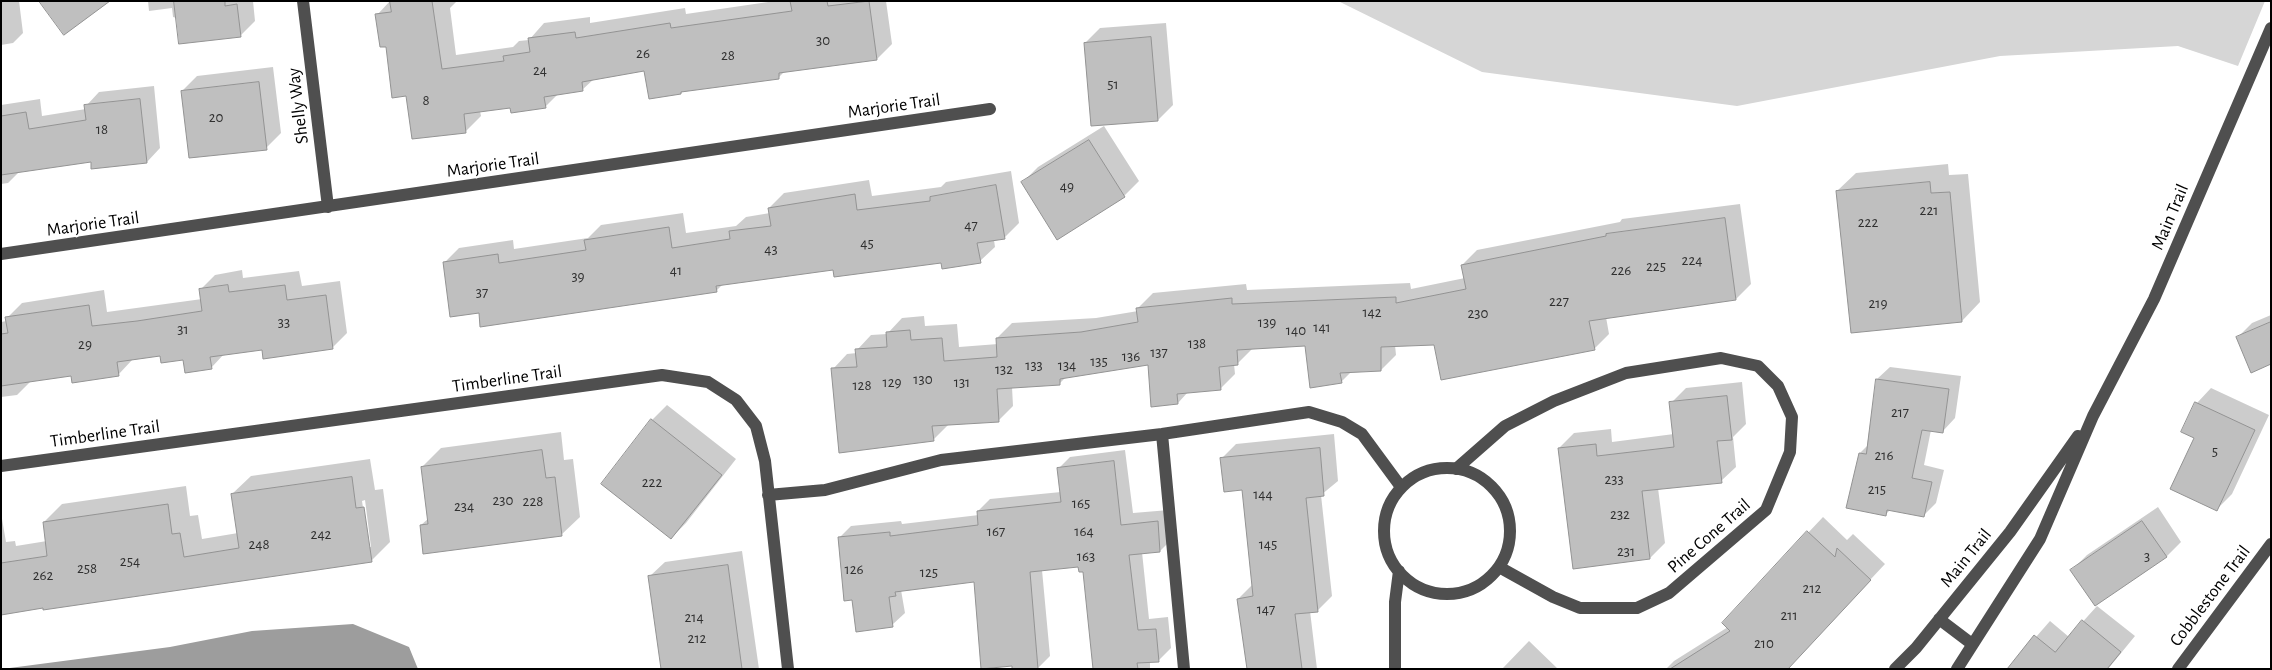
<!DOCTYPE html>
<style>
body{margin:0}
#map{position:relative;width:2272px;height:670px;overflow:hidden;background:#fff;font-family:"Alegreya Sans",sans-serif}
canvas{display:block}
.frame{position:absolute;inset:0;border:2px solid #000;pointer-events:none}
</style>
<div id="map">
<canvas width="2272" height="670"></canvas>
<div class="frame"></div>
</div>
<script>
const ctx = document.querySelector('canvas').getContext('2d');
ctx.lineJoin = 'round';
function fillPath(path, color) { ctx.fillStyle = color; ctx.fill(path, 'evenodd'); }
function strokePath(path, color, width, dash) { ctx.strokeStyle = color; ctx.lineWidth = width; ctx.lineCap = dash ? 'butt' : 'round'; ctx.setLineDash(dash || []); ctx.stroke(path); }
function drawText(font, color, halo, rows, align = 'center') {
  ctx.font = font + ' "Alegreya Sans",sans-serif'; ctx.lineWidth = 4; ctx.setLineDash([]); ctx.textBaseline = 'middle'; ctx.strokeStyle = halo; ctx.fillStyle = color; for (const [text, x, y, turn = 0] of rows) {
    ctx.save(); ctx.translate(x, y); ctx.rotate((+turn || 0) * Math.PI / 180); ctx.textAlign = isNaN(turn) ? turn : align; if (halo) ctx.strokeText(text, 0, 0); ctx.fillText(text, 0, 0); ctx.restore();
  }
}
const green = new Path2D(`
 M1338,1H2265L2238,66L2178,46L2000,56L1737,106L1482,72Z`);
const water = new Path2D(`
 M353,624L409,647L418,669H2L170,647L252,631Z`);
const shadow = new Path2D(`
 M1,1H19L23,33L13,43L1,45Z
 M148,1H253L255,21L240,36L173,17L172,8L149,11Z
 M390,1H457L450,8L456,55L513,47L519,41L529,40L544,23L590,17V23L685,8L686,14L775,1H886L892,44L877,59L785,71L779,77L683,91L681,93L645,70L595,78L582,90L558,94L545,107H511L480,111L481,116L466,131L408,95L377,15Z
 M1166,23L1173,105L1158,120L1085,43L1100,28Z
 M273,67L281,133L266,148L182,91L197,76Z
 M154,86L160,148L147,162L92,161L20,171L8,183L1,184V105L40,99L42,116L86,109V106L99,92Z
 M1104,126L1139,181L1124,196L1023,182L1038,167Z
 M1948,164L1949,175L1968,174L1980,302L1962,321L1837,191L1856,173Z
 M1011,171L1019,223L1004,238L994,240L995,247L980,261L942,262L834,269L723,284L716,291L480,312L444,263L459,248L513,240L514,249L588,238L601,225L683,213L686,233L736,226L746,217L770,213L769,208L784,193L869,180L872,196L941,187L946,182Z
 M1740,204L1751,284L1736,299L1606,317L1609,334L1595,348L1435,343L1395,345L1396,355L1381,370L1352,371L1341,382L1306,345L1252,349L1237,364H1234L1235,374L1220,389L1188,392L1178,403L1149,364L1066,377L1060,383L1012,387L1013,406L998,421L948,425L933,440L833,369L847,354L857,353V350L871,335L887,334L902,318L924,316L925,326L957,324L959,347L998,344L997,338L1012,323L1096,318L1138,311V308L1153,293L1246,284L1247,290L1410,283L1411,289L1465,278L1462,265L1477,250L1620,222L1622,219Z
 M242,270L243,278L299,271L302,286L340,281L347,333L332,348H263L225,353L211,368L184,358L161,355L133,359L118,375H72L31,381L17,395L1,397V322L7,321V318L22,303L104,290L107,312L202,299L200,290L215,275Z
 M2271,315V363L2237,338L2252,323Z
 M1890,367L1961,376L1955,418L1943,431L1931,430L1924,465L1944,470L1936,503L1923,516L1891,509L1885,515L1860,453L1868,445L1877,379Z
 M1742,382L1746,424L1733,437L1736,467L1721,481L1658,488L1665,543L1650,558L1559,448L1574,433L1611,429L1612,442L1674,434L1671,403L1686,388Z
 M2211,388L2269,415L2232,494L2217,509L2195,437L2197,403Z
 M667,405L736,459L686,523L671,538L652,420Z
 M561,432L564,460L573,459L580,517L561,535L421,525L429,518L422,467L441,448Z
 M1334,434L1338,481L1321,495L1332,596L1318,610L1310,611L1317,669H1248L1238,599L1253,584L1243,489L1222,458L1236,444Z
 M1125,450L1133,513L1169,510L1172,539L1160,551L1142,552L1149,619L1168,617L1171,648L1159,660L1150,661V669H1095L1084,571L1079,566L1042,570L1050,656L1038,668L975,581L901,590L905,613L892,625L853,599L839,538L851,526L901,521L902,524L979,515L978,511L990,499L1061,492L1058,469L1070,457Z
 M370,459L375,490L383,489L390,542L371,561L1,614V513L6,542L15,541L16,546L47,541L44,522L62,504L186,486L190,516L198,515L202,539L238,533L232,494L251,476ZM365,500L371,547H369L362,501Z
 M2158,507L2181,542L2166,557L2072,570L2087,555Z
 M1823,517L1847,540L1853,534L1885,564L1795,660L1756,669H1666L1674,661L1728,627L1723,623Z
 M742,551L759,669H663L650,576L665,562Z
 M2097,606L2135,636L2108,669H2008L2050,621L2069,637Z
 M1529,641L1558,669H1502Z`);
const building = new Path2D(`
 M39,1H110L64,35Z
 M174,1H225V6L237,4L241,37L179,44Z
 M390,1H432L442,69L504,61L503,56L530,52L528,38L575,32L576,38L670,23L671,28L792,11L790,1H827L828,6L869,1L877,60L779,73V79L681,92V94L649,99L644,71L582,82L583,91L544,97L546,108L511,113L510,108L464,114L466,133L412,139L406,96L392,98L386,47H380L375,14L391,12Z
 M1151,37L1158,121L1091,126L1084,43Z
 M259,82L267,150L189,158L181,91Z
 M140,99L147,163L91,169V162L1,175V116L26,112L29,129L86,120L84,105Z
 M1089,140L1125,197L1057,240L1021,182Z
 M1930,182L1931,193L1950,192L1962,322L1851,333L1836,191Z
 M996,185L1005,239L977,243L981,263L942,269L941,263L834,277L833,270L716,286L717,292L480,327L479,313L450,317L443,262L498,254L499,263L586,250L584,240L669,227L672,248L730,239L729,231L771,226L768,208L855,194L857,210L930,201V197Z
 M1725,218L1736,300L1589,321L1595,350L1441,380L1434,345L1381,347V371L1340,373L1342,383L1310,388L1305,346L1237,350L1238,365L1219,367L1221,390L1177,394L1178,404L1151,407L1148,365L1060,379V385L997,389L999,422L932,426L934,441L839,453L831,368L857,367L855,349L887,347L886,332L910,330L911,340L942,338L944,361L997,357L996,338L1081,332L1138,322L1136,308L1232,298V304L1396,297V303L1466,289L1461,265L1606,236V234Z
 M228,285L229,292L285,285L287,300L326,295L333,349L263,359L262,350L210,357L212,369L185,373L183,360L161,363L160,356L117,362L119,376L72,383L71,376L1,386V334L8,333L5,317L89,305L92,326L137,321L202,311L199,289Z
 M2271,322V364L2251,373L2236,337Z
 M1876,379L1949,389L1943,433L1922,430L1912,478L1932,482L1924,517L1887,510L1886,516L1846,508L1859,453L1866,454Z
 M1727,396L1732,440L1717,441L1722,483L1642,491L1650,559L1573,569L1558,448L1596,444L1597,456L1674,447L1669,402Z
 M2195,402L2255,430L2217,511L2170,489L2194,438L2181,432Z
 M651,419L722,475L671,539L601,484Z
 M1320,448L1324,496L1306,498L1318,612L1295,614L1302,669H1247L1237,599L1253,596L1242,490L1224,492L1220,458Z
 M542,450L546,478L555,477L562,536L423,554L420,525L428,524L421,467Z
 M1114,461L1121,525L1158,521L1160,552L1129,555L1138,630L1156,629L1159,662L1137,663L1138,669H1093L1083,572H1079L1078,567L1030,572L1038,669H1012V666L981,669L974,582L895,592L896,596L889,597L893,627L856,632L852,600L844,601L838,537L890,532V536L978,525L977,511L1061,502L1057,468Z
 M352,477L356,508L364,507L372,562L43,610V608L1,615V563L47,556L43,522L168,504L172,534L180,533L184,557L239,548L231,494Z
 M2142,521L2167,557L2095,606L2070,570Z
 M1807,531L1835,557L1837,548L1871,580L1788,669H1670L1730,631L1722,623Z
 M728,565L742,669H661L648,576Z
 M2082,620L2121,652L2107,669H2007L2034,635L2055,652Z`);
const minor = new Path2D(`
 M303,1L328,207
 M1,254L990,109
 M1162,434L1184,669
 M1,466L662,375L708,382L736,400L756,426L765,461L788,669
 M1384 531a63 63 0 1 1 126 0a63 63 0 1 1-126 0Z
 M1456,469L1505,426L1554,401L1626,373L1721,358L1758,366L1778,386L1792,417L1790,452L1766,510L1669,593L1637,608H1580L1553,597L1499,567
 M768,495L825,490L941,460L1162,434L1309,412L1342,422L1362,434L1401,487
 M1939,619L1972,644
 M1395,669V602L1399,571
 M1895,669L1916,648L2010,532L2078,436
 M1957,669L2040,539L2093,416L2154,299L2271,28
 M2178,669L2271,544`);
const numberNames = [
 ["30",823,40],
 ["26",643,53],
 ["28",728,55],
 ["24",540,70],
 ["51",1113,84],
 ["8",426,100],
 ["20",216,117],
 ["18",102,129],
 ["49",1067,186],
 ["221",1929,210],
 ["222",1868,222],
 ["47",971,225],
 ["45",867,243],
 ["43",771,249],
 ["224",1692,260],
 ["225",1656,266],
 ["41",676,270],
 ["226",1621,270],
 ["39",578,276],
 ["37",482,292],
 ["227",1559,301],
 ["219",1878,303],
 ["142",1372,312],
 ["230",1478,313],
 ["33",284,322],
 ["139",1267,322],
 ["141",1322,327],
 ["31",183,329],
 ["140",1296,330],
 ["138",1197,343],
 ["29",85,344],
 ["137",1159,352],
 ["136",1131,356],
 ["135",1099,361],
 ["133",1034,365],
 ["134",1067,365],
 ["132",1004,369],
 ["130",923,379],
 ["129",892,382],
 ["131",962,382],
 ["128",862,385],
 ["217",1900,412],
 ["5",2215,451],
 ["216",1884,455],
 ["233",1614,479],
 ["222",652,482],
 ["215",1877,489],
 ["144",1263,494],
 ["230",503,500],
 ["228",533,501],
 ["165",1081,503],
 ["234",464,506],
 ["232",1620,514],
 ["167",996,531],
 ["164",1084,531],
 ["242",321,534],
 ["248",259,544],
 ["145",1268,544],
 ["231",1626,551],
 ["163",1086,556],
 ["3",2147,556],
 ["254",130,561],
 ["258",87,568],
 ["126",854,569],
 ["125",929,572],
 ["262",43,575],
 ["212",1812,588],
 ["147",1266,609],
 ["211",1789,615],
 ["214",694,617],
 ["212",697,638],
 ["210",1764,643]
];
const streetNames = [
 ["Shelly Way",298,106,-97],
 ["Marjorie Trail",894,106,-8],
 ["Marjorie Trail",493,165,-8],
 ["Main Trail",2170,217,-67],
 ["Marjorie Trail",93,224,-8],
 ["Timberline Trail",507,379,-8],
 ["Timberline Trail",105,434,-8],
 ["Pine Cone Trail",1709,536,-41],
 ["Main Trail",1966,558,-51],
 ["Cobblestone Trail",2210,596,-53]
];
fillPath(green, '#d6d6d6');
fillPath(water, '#9d9d9d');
fillPath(shadow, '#0003');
fillPath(building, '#bfbfbf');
strokePath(building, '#939393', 1);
strokePath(minor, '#4f4f4f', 12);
drawText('15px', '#303030', null, numberNames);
drawText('18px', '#000', '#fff', streetNames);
</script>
